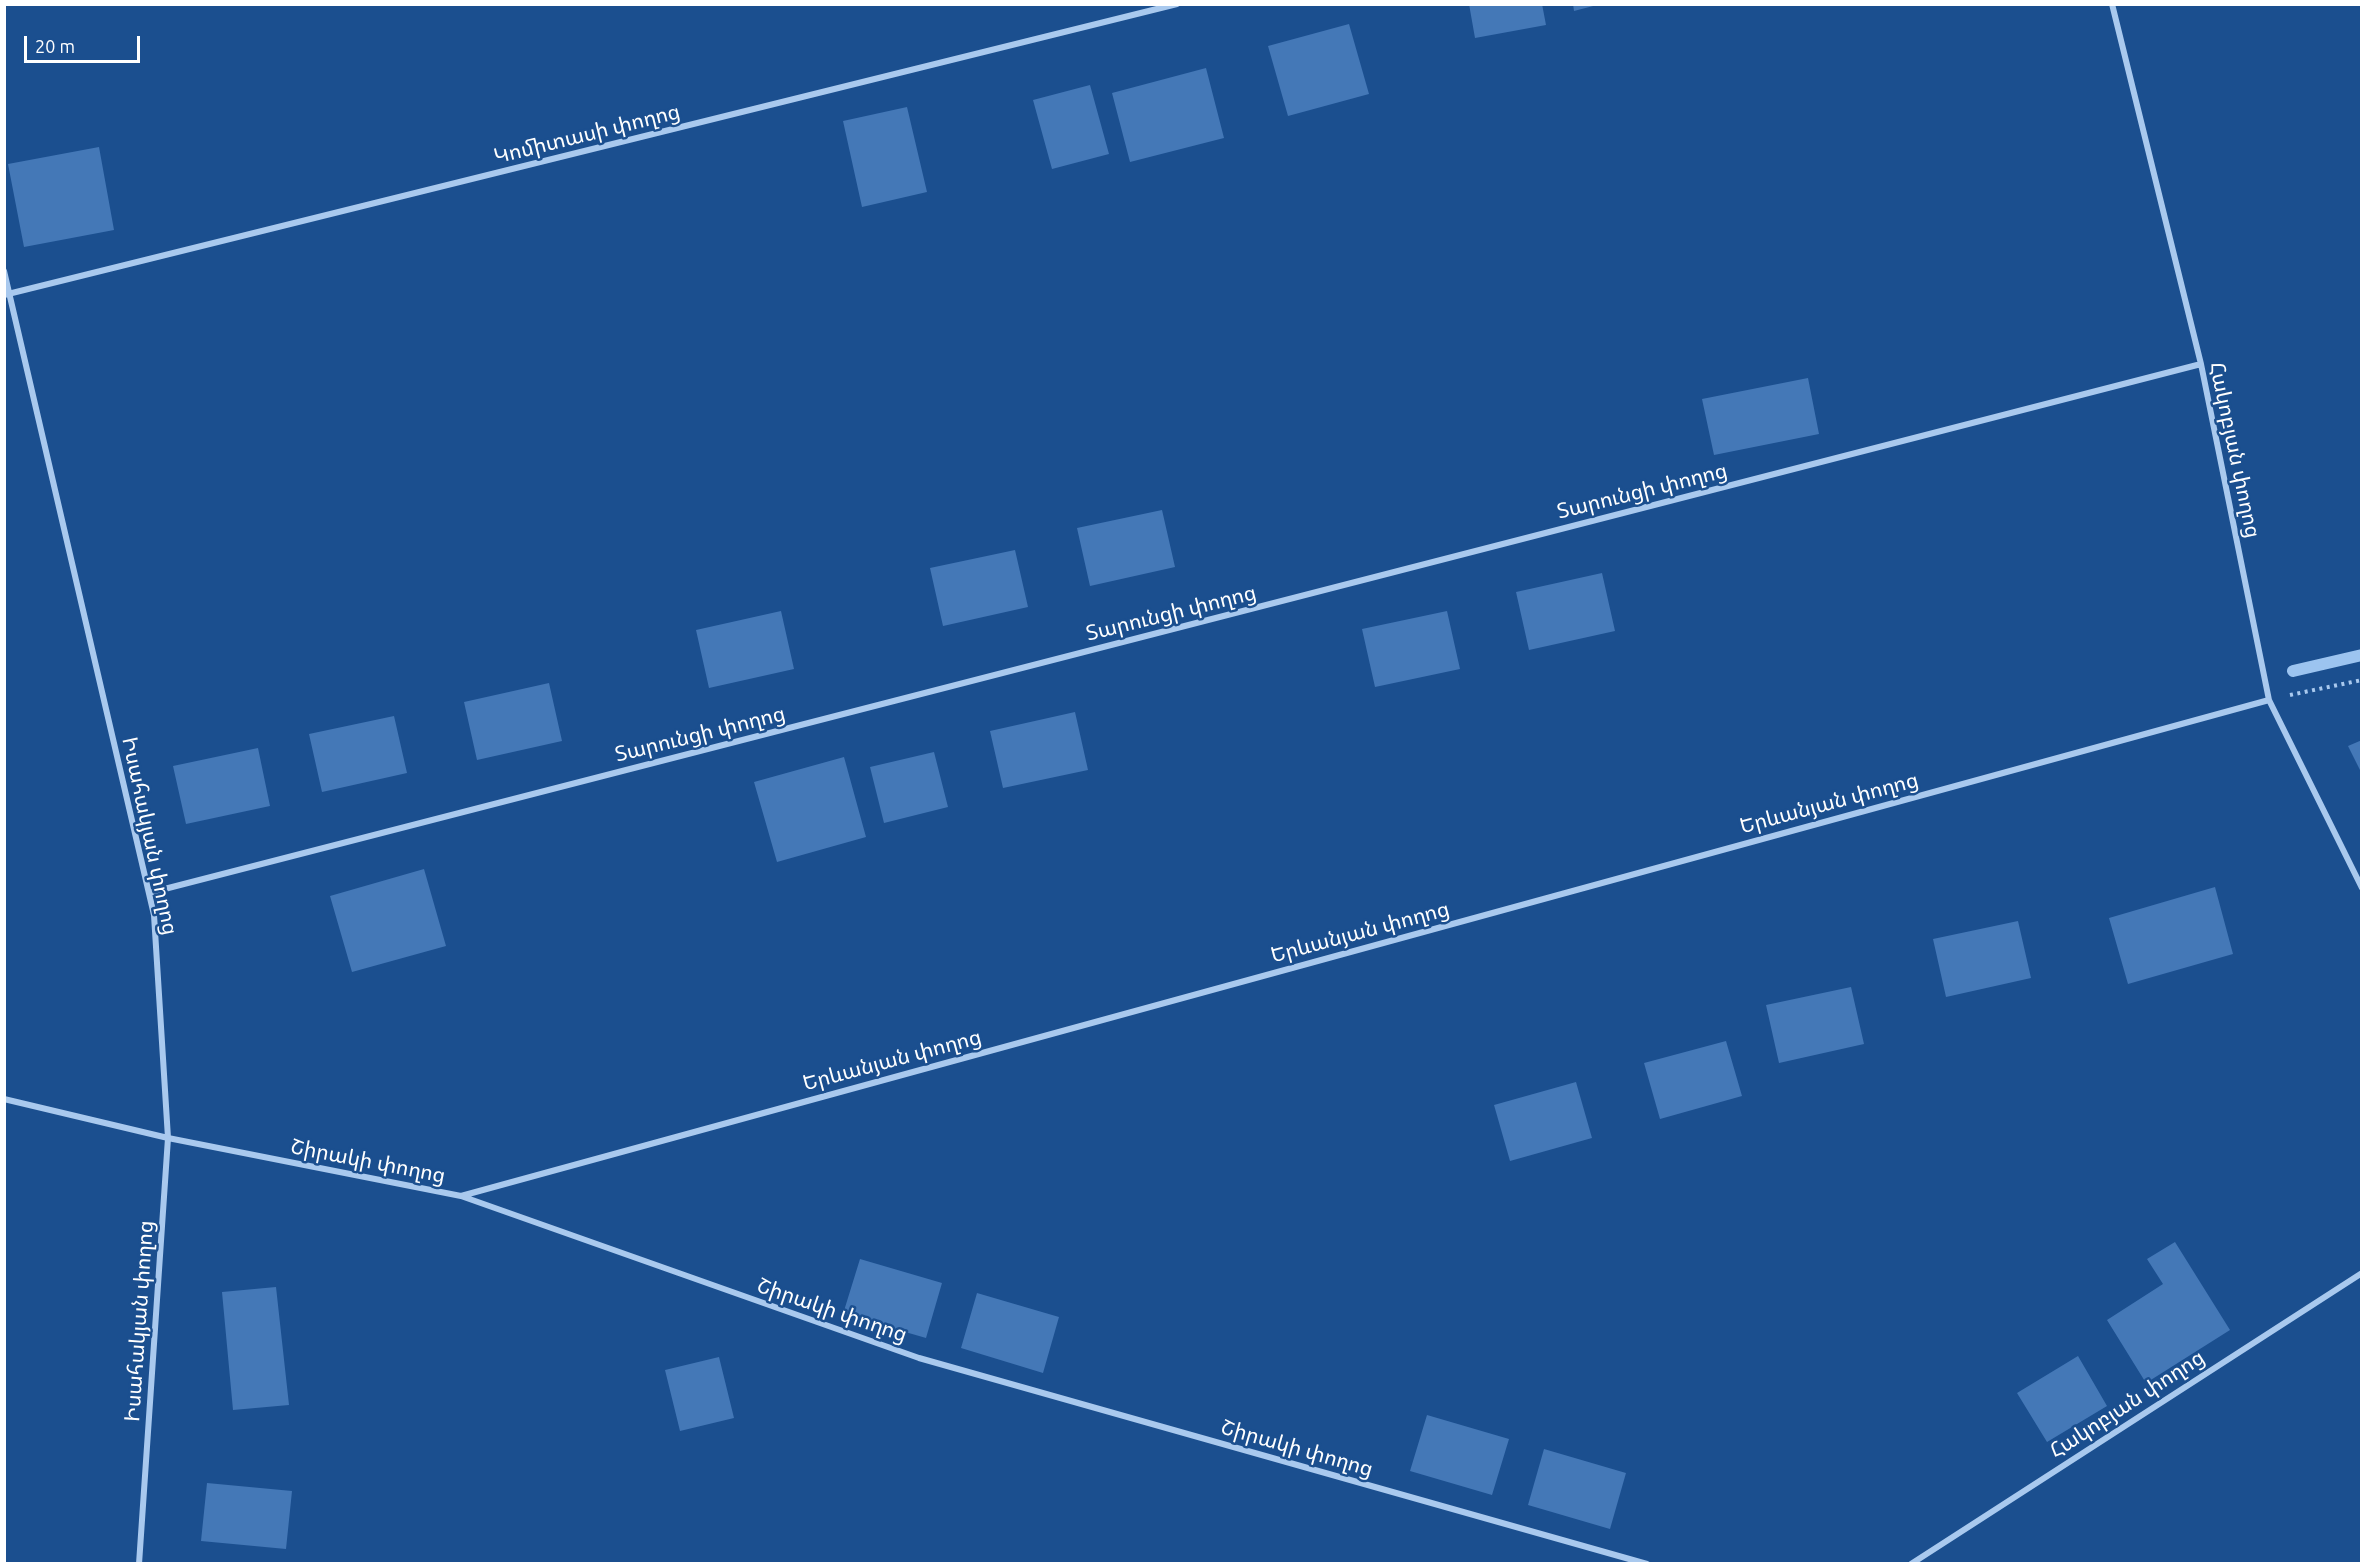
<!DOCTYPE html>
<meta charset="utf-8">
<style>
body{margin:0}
#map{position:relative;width:2366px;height:1568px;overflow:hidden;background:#1b4f8f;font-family:Ubuntu,sans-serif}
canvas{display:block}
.frame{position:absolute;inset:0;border:6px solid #fff;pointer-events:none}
.scale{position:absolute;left:24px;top:36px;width:116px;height:27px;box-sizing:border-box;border:3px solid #fff;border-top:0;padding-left:8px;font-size:18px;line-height:21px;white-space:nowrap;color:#fff;-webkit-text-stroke:4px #1b4f8f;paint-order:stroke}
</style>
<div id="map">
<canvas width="2366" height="1568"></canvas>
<div class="frame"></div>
<div class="scale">20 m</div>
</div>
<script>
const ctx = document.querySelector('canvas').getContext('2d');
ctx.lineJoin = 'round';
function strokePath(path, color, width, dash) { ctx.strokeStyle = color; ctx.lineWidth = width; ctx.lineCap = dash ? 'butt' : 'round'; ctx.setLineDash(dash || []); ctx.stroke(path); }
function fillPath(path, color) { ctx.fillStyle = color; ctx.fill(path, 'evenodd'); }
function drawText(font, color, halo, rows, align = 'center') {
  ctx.font = font + ' Ubuntu,"Noto Sans Armenian",sans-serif'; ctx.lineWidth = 5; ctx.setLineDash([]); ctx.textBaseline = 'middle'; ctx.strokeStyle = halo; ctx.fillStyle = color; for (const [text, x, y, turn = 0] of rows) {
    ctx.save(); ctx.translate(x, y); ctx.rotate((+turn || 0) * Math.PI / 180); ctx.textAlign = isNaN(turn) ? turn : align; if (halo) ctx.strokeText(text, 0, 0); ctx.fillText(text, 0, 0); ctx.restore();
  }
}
const stream = new Path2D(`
 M2293,671L2362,655`);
const building = new Path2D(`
 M1469,4H1542L1546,25L1475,38Z
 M1573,4H1597V5L1574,11Z
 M1349,24L1369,94L1288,116L1268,46Z
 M1206,68L1224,138L1130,162L1112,93Z
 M1090,85L1109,154L1052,169L1033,100Z
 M907,107L927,192L862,207L843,121Z
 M99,147L114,230L24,247L8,164Z
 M1808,378L1819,434L1714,455L1702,399Z
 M1162,510L1175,567L1090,586L1077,528Z
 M1015,550L1028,607L943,626L930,568Z
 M1602,573L1615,631L1529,650L1516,592Z
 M781,611L794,669L709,688L696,630Z
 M1447,611L1460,669L1375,687L1362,629Z
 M549,683L562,741L477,760L464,702Z
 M1075,712L1088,770L1003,788L990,731Z
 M394,716L407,773L322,792L309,734Z
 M2362,740V774L2348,746Z
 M258,748L270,806L186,824L173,766Z
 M934,752L948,807L884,823L870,767Z
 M844,757L866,837L777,862L754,782Z
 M424,869L446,946L352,972L330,896Z
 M2215,887L2233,954L2128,984L2109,918Z
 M2018,921L2031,978L1946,997L1933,939Z
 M1851,987L1864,1044L1779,1063L1766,1005Z
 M1726,1041L1742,1096L1660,1119L1644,1063Z
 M1576,1082L1592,1138L1510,1161L1494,1105Z
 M2175,1242L2230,1330L2146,1383L2107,1320L2163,1284L2147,1259Z
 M860,1259L942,1283L926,1338L843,1314Z
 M276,1287L289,1405L233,1410L222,1292Z
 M977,1293L1059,1317L1043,1373L961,1348Z
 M2078,1356L2107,1406L2047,1442L2017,1393Z
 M719,1357L734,1418L680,1431L665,1370Z
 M1427,1415L1509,1439L1492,1495L1410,1471Z
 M1544,1449L1626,1473L1610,1529L1528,1505Z
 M207,1483L292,1491L286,1549L201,1541Z`);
const path = new Path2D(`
 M2290,695L2362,680`);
const minor = new Path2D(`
 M2112,4L2201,364L2269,700L2362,888
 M4,271L154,915L168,1138L139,1564
 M4,295L1177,4
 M149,893L2201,364
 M4,1099L168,1138L461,1196L919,1358L1647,1564
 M461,1196L2269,700
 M1911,1564L2362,1273`);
const streetNames = [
 ["Կոմիտասի փողոց",587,134,-14],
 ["Հակոբյան փողոց",2235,450,78],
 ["Տարունցի փողոց",1642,491,-14],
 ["Տարունցի փողոց",1171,613,-14],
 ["Տարունցի փողոց",700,734,-14],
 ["Երևանյան փողոց",1829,803,-15],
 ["Իսահակյան փողոց",150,836,78],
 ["Երևանյան փողոց",1360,932,-15],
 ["Երևանյան փողոց",892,1060,-15],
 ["Շիրակի փողոց",368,1161,11],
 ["Շիրակի փողոց",832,1310,19],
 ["Իսահակյան փողոց",139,1321,-86],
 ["Հակոբյան փողոց",2127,1404,-33],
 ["Շիրակի փողոց",1297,1448,16]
];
strokePath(stream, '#9cc4f0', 12);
fillPath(building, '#4478b7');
strokePath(path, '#a9c9ee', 4, [3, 4.5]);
strokePath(minor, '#a9c9ee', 6);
drawText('21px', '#fff', '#1b4f8f', streetNames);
</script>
